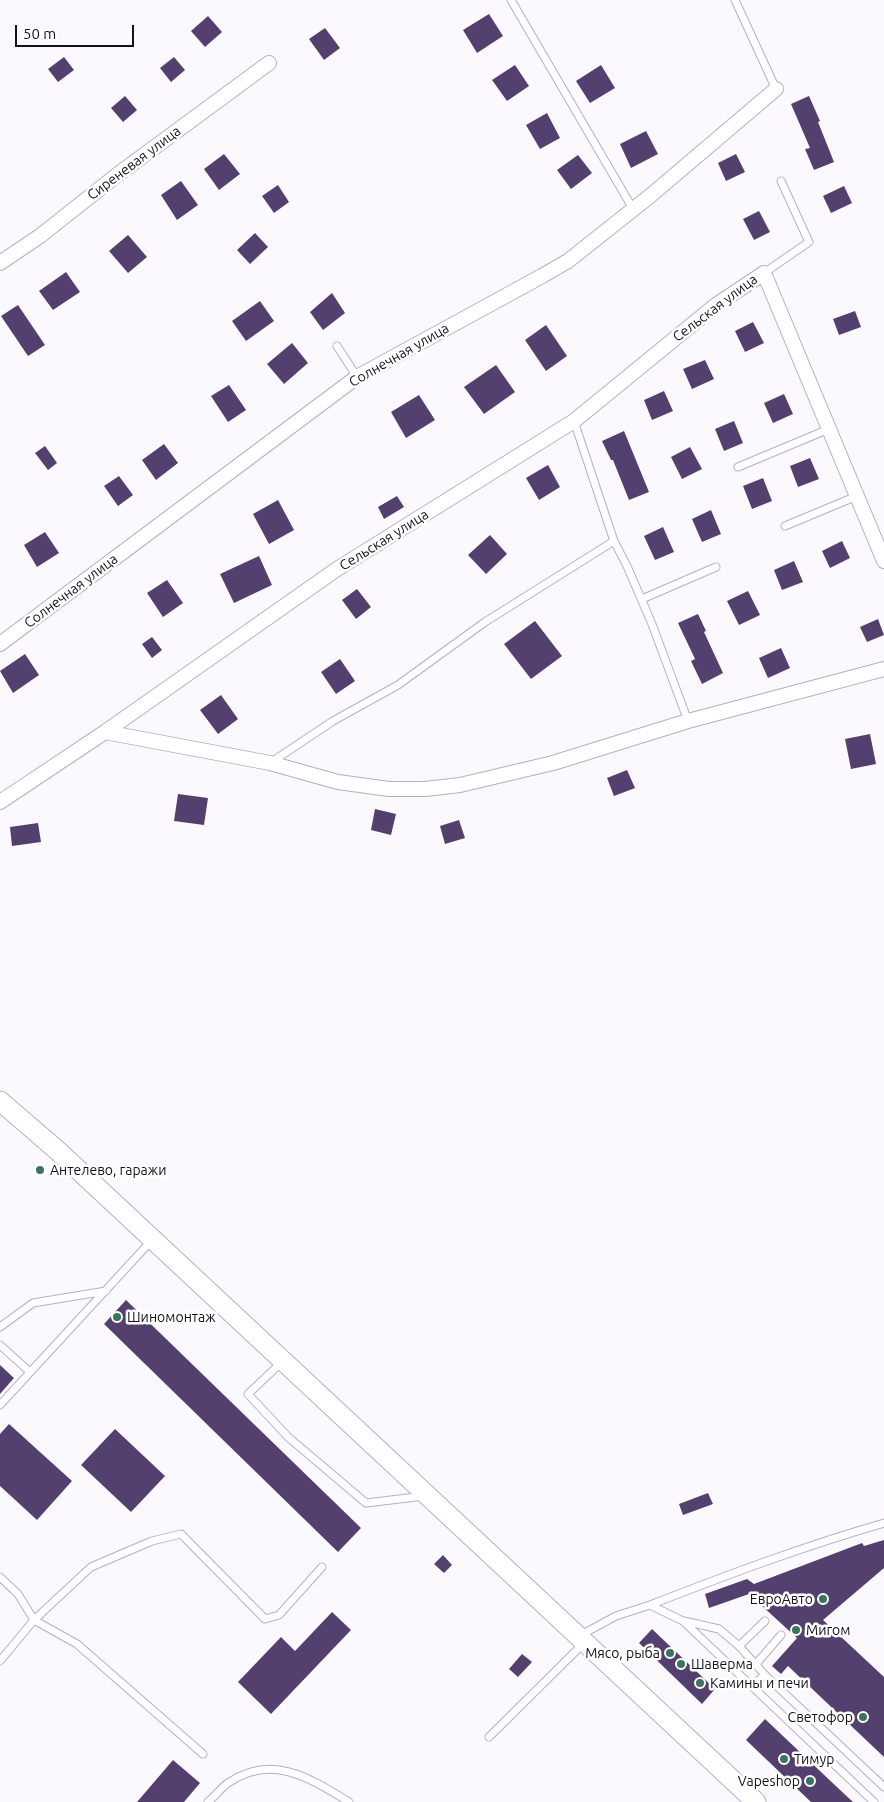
<!DOCTYPE html>
<meta charset="utf-8">
<style>
body{margin:0}
#map{position:relative;width:884px;height:1802px;overflow:hidden;background:#fbf9fe;font-family:Ubuntu,sans-serif}
canvas{display:block}
.scale{position:absolute;left:15px;top:25px;width:119px;height:22px;box-sizing:border-box;border:2px solid #15111a;border-top:0;padding-left:6px;font-size:15px;line-height:18px;white-space:nowrap;color:#15111a;-webkit-text-stroke:4px #fff;paint-order:stroke}
</style>
<div id="map">
<canvas width="884" height="1802"></canvas>
<div class="scale">50 m</div>
</div>
<script>
const ctx = document.querySelector('canvas').getContext('2d');
ctx.lineJoin = 'round';
function fillPath(path, color) { ctx.fillStyle = color; ctx.fill(path, 'evenodd'); }
function strokePath(path, color, width, dash) { ctx.strokeStyle = color; ctx.lineWidth = width; ctx.lineCap = dash ? 'butt' : 'round'; ctx.setLineDash(dash || []); ctx.stroke(path); }
function drawText(font, color, halo, rows, align = 'center') {
  ctx.font = font + ' Ubuntu,sans-serif'; ctx.lineWidth = 5; ctx.setLineDash([]); ctx.textBaseline = 'middle'; ctx.strokeStyle = halo; ctx.fillStyle = color; for (const [text, x, y, turn = 0] of rows) {
    ctx.save(); ctx.translate(x, y); ctx.rotate((+turn || 0) * Math.PI / 180); ctx.textAlign = isNaN(turn) ? turn : align; if (halo) ctx.strokeText(text, 0, 0); ctx.fillText(text, 0, 0); ctx.restore();
  }
}
const building = new Path2D(`
 M489,14L503,36L477,53L463,30Z
 M208,16L222,32L205,47L191,31Z
 M325,28L340,48L324,60L309,39Z
 M64,57L74,70L58,82L48,69Z
 M174,57L185,70L171,82L160,68Z
 M515,65L529,86L507,101L492,80Z
 M601,65L615,88L590,103L576,81Z
 M125,96L137,110L123,122L111,108Z
 M809,96L820,121L818,122L834,162L814,170L805,149L810,148L791,104Z
 M547,113L560,138L540,149L526,125Z
 M646,131L658,154L631,168L620,144Z
 M224,154L240,174L219,190L204,169Z
 M736,154L745,172L726,181L718,163Z
 M578,155L592,173L571,189L557,170Z
 M181,181L198,205L177,220L161,195Z
 M278,185L289,202L274,213L262,196Z
 M844,186L852,203L831,213L823,196Z
 M759,211L770,232L754,240L743,219Z
 M255,233L268,247L250,264L237,250Z
 M128,235L147,257L128,273L109,251Z
 M66,272L80,292L53,310L39,291Z
 M332,293L345,313L323,330L310,312Z
 M260,301L274,321L246,341L232,321Z
 M18,305L45,345L28,356L1,316Z
 M855,311L861,327L839,335L833,319Z
 M753,322L764,343L745,352L735,331Z
 M546,325L567,356L546,371L525,340Z
 M292,343L308,363L284,384L267,364Z
 M705,360L714,379L692,389L683,369Z
 M496,365L515,392L484,414L464,387Z
 M229,385L246,410L228,422L211,396Z
 M664,391L673,411L652,420L644,400Z
 M784,394L793,414L773,423L764,403Z
 M419,395L435,420L406,438L391,412Z
 M734,421L743,443L724,451L715,429Z
 M624,431L649,492L629,500L613,460H611L602,441Z
 M164,444L178,463L156,480L142,460Z
 M45,446L57,463L48,470L35,453Z
 M690,447L702,469L682,479L671,457Z
 M810,458L819,479L798,487L790,466Z
 M548,465L560,487L539,500L526,478Z
 M119,476L133,495L118,506L104,486Z
 M763,478L772,501L752,509L743,486Z
 M397,496L404,507L384,519L378,507Z
 M278,500L294,530L269,544L253,514Z
 M711,510L721,534L702,542L692,519Z
 M663,527L674,552L655,560L644,536Z
 M45,532L59,553L37,567L24,545Z
 M490,535L507,554L486,574L468,555Z
 M842,541L850,558L830,568L822,551Z
 M259,556L272,585L234,603L220,574Z
 M794,561L803,582L782,590L774,570Z
 M167,580L183,603L163,617L147,593Z
 M357,589L371,607L356,619L342,600Z
 M748,591L760,615L739,625L727,601Z
 M698,614L706,631L704,632L723,673L702,684L691,661L695,659L678,623Z
 M878,619L884,635L867,642L860,627Z
 M535,621L562,656L531,679L504,644Z
 M152,637L162,650L152,658L142,644Z
 M781,648L790,668L768,678L759,658Z
 M25,654L39,675L13,693L0,671Z
 M340,659L355,681L336,694L321,672Z
 M221,695L238,719L218,734L200,710Z
 M870,734L876,764L851,769L845,739Z
 M627,770L635,788L614,796L607,778Z
 M178,794L208,798L204,825L174,821Z
 M375,809L396,814L391,835L371,830Z
 M459,820L465,838L445,844L440,826Z
 M38,823L41,842L12,846L10,827Z
 M126,1300L361,1528L338,1552L104,1324Z
 M0,1365L14,1378L0,1394Z
 M9,1424L72,1481L37,1520L0,1486V1434Z
 M115,1429L165,1476L131,1512L81,1465Z
 M708,1493L713,1504L683,1515L679,1504Z
 M884,1540V1568L823,1620L884,1677V1757L788,1666L781,1674L772,1666L797,1638L749,1594L709,1608L705,1594L747,1579L754,1584L862,1543L864,1546Z
 M443,1555L452,1565L444,1573L434,1564Z
 M332,1612L351,1630L271,1714L238,1682L281,1637L295,1651Z
 M652,1629L715,1689L702,1704L639,1643Z
 M522,1654L532,1662L518,1677L509,1669Z
 M765,1719L839,1789L853,1802H811L746,1740Z
 M173,1760L200,1783L184,1802H137Z`);
const lane = new Path2D(`
 M511,0L633,209
 M735,0L776,89
 M764,273L809,242L781,181
 M337,346L357,377
 M574,421L614,541L627,566L652,624L688,721
 M738,467L829,429
 M785,526L857,496
 M642,599L716,567
 M270,763L333,721L398,685L485,622L614,541
 M0,1327L33,1303L106,1291
 M0,1345L30,1372
 M283,1361L248,1394L288,1437L366,1503L424,1496
 M0,1405L152,1240
 M0,1577L18,1594L34,1620L77,1644L203,1754
 M650,1605C727,1575 804,1546 884,1523
 M684,1621L719,1629L739,1646L765,1675
 M581,1635L616,1616L650,1605L683,1621L874,1802
 M739,1646L765,1621
 M0,1661L34,1620L91,1567L152,1541L181,1534L265,1619L279,1615L322,1567
 M756,1664L781,1635
 M751,1686L765,1675L884,1787
 M489,1737L584,1643
 M208,1802C215,1796 221,1788 228,1783C272,1753 310,1778 349,1802`);
const street = new Path2D(`
 M0,263L40,236L117,175L269,63
 M0,644L357,377L542,276L568,261L650,196L776,89
 M105,732L270,763L338,782L389,789H425L460,785L553,763L688,721L884,669
 M0,802L105,732L337,569L574,421L716,305L764,273L884,561`);
const secondary = new Path2D(`
 M0,1101L58,1151L756,1802`);
const markers = [
 [40,1170,5,"#3a745d"],
 [117,1317,5,"#3a745d"],
 [823,1599,5,"#3a745d"],
 [796,1630,5,"#3a745d"],
 [670,1653,5,"#3a745d"],
 [681,1664,5,"#3a745d"],
 [700,1683,5,"#3a745d"],
 [863,1717,5,"#3a745d"],
 [784,1759,5,"#3a745d"],
 [810,1781,5,"#3a745d"]
];
const streetNames = [
 ["Сиреневая улица",134,163,-37],
 ["Сельская улица",715,308,-37],
 ["Солнечная улица",399,355,-30],
 ["Сельская улица",384,540,-32],
 ["Солнечная улица",71,591,-37]
];
const poiNames = [
 ["Антелево, гаражи",50,1170],
 ["Шиномонтаж",127,1317],
 ["ЕвроАвто",813,1599,"right"],
 ["Мигом",806,1630],
 ["Мясо, рыба",660,1653,"right"],
 ["Шаверма",691,1664],
 ["Камины и печи",710,1683],
 ["Светофор",853,1717,"right"],
 ["Тимур",794,1759],
 ["Vapeshop",800,1781,"right"]
];
fillPath(building, '#53406f');
strokePath(lane, '#b7aec7', 9);
strokePath(street, '#b7aec7', 16);
strokePath(secondary, '#b7aec7', 21);
strokePath(lane, '#fff', 7);
strokePath(street, '#fff', 14);
strokePath(secondary, '#fff', 19);
for (const [x, y, r, color] of markers) { const dot = new Path2D(); dot.arc(x, y, r, 0, 2 * Math.PI); ctx.fillStyle = color; ctx.fill(dot); strokePath(dot, '#fff', 2); }
drawText('14px', '#15111a', '#fff', streetNames);
drawText('14px', '#15111a', '#fff', poiNames, 'left');
</script>
